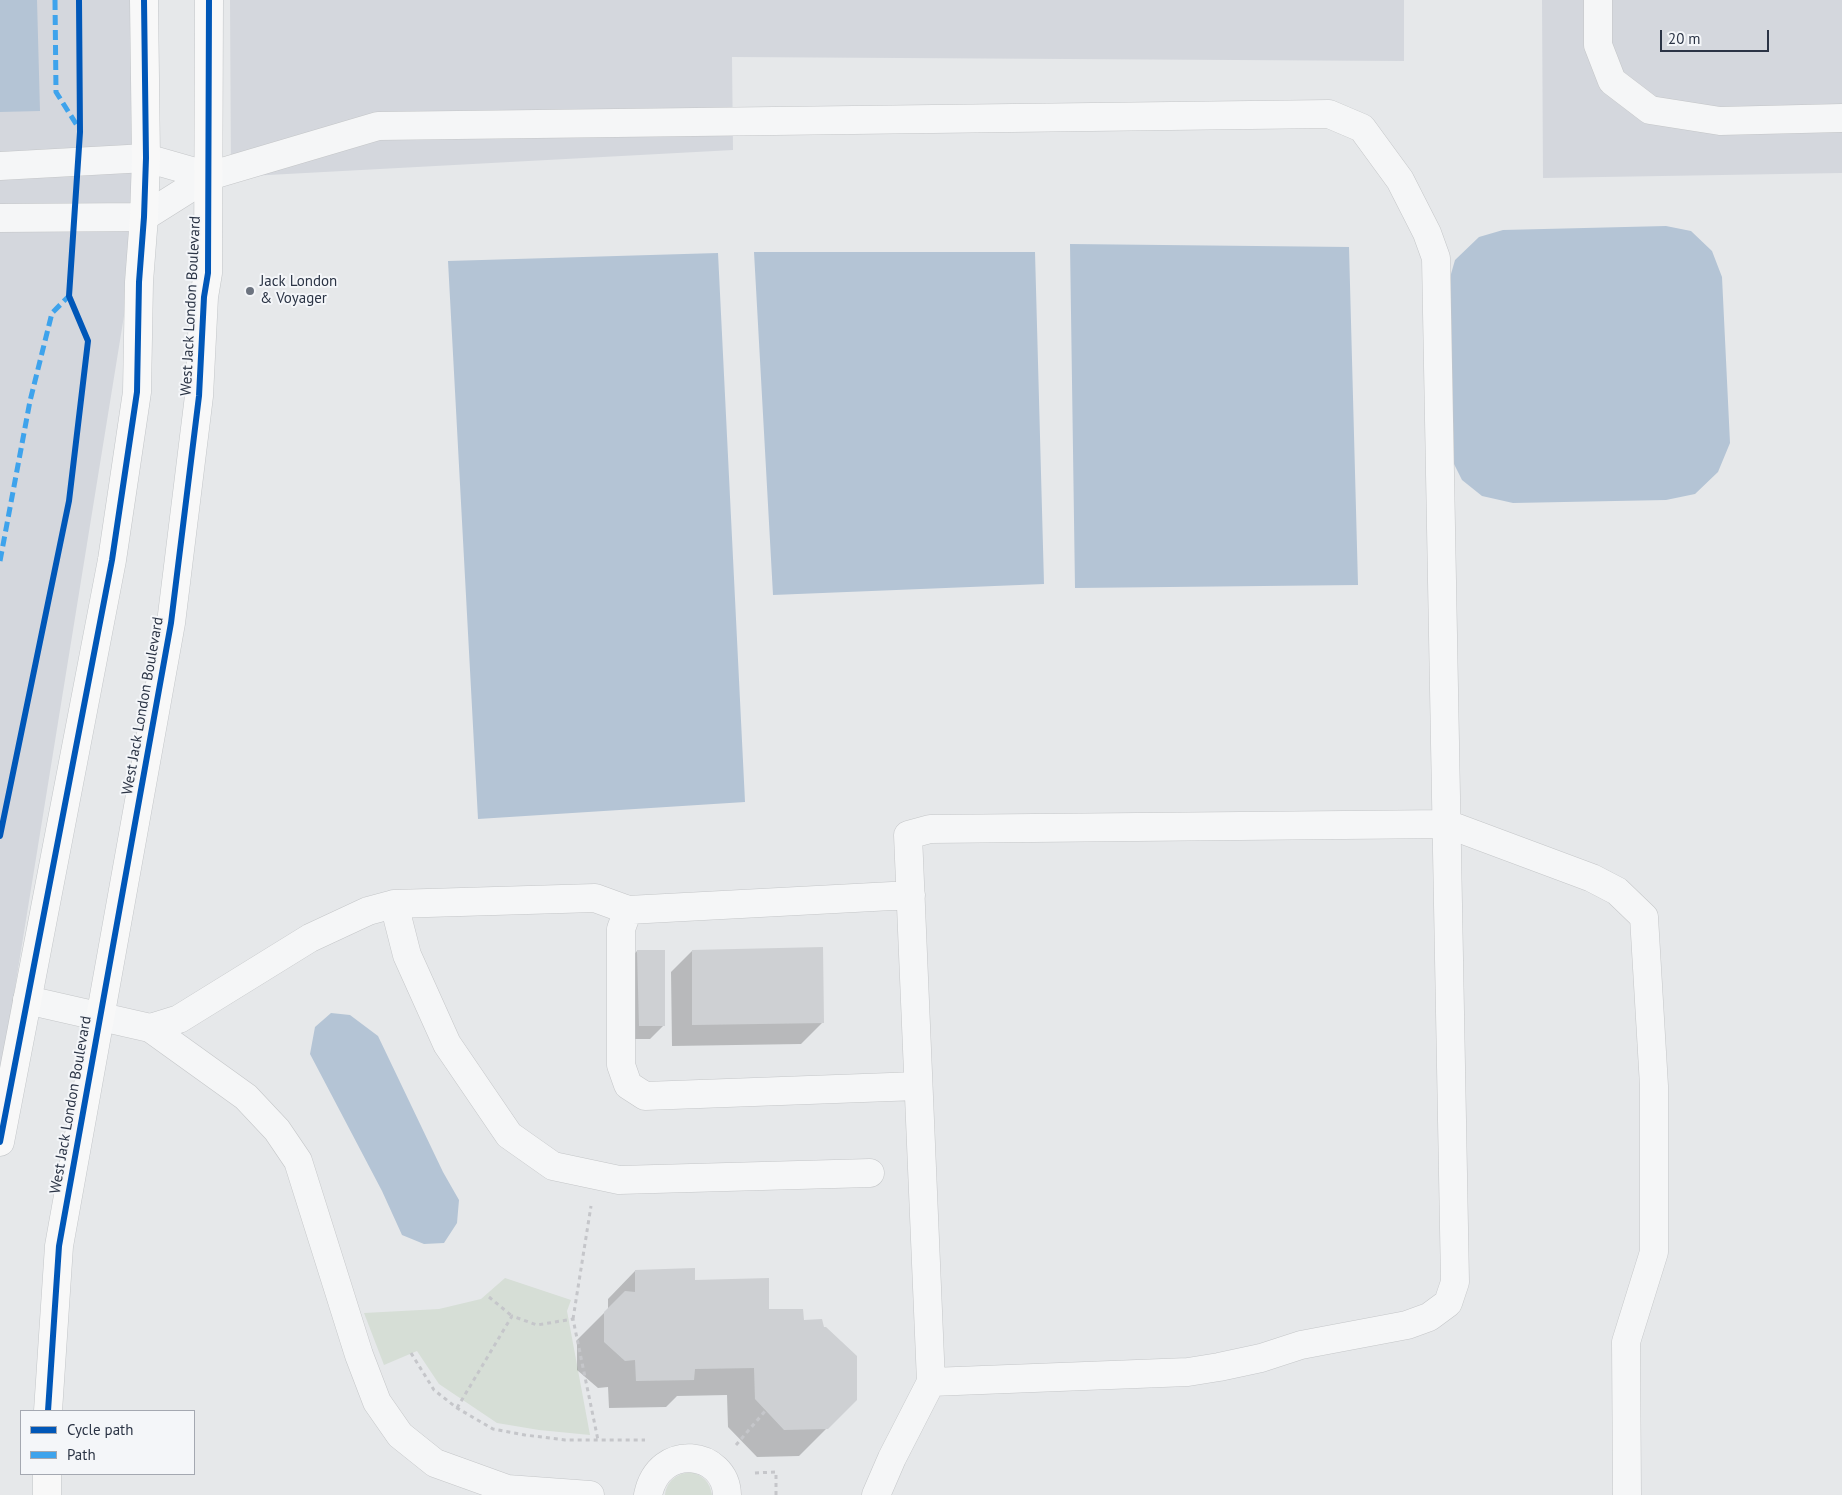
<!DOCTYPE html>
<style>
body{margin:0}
#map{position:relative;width:1842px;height:1495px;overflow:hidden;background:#e6e8ea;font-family:"PT Sans",sans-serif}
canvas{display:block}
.legend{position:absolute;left:20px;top:1410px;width:175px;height:65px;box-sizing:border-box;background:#f4f6f9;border:1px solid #a4a8b1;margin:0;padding:6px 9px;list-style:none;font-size:15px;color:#2b3445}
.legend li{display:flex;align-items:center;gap:10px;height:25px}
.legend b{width:25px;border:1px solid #a4a8b1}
.scale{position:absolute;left:1660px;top:30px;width:109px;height:22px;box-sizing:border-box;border:2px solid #2b3445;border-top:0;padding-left:6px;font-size:15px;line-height:18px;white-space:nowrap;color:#2b3445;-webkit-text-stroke:4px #f4f6f9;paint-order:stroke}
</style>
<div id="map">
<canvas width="1842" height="1495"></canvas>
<ul class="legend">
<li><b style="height:6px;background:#0057b8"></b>Cycle path</li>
<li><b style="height:6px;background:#3ea3ec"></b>Path</li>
</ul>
<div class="scale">20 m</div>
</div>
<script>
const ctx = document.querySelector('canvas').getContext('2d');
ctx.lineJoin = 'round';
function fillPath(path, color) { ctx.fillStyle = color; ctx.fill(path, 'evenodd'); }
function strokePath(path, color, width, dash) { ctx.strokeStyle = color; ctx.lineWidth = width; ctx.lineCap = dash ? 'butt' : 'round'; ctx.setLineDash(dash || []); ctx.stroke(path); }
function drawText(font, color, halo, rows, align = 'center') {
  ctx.font = font + ' "PT Sans",sans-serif'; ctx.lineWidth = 4; ctx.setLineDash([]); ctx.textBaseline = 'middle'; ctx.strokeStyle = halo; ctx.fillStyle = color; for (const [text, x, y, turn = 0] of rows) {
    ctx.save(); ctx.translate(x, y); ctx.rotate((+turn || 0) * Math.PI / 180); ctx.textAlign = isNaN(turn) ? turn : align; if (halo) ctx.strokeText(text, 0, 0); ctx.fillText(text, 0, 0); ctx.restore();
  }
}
const built = new Path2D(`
 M0,0H133L135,248L0,1080Z
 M230,0H1404V61L732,57L733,150L231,177Z
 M1542,0H1842V173L1543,178Z`);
const green = new Path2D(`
 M505,1278L571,1300L567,1311L590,1435L539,1430L497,1423L439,1384L417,1351L384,1365L364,1313L439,1309L481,1299Z
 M690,1472C703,1475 710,1482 712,1495H665C667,1480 677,1474 690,1472Z`);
const water = new Path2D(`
 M0,0H37L40,111L0,112Z
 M1666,226L1691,231L1712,251L1722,277L1730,443L1718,472L1695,494L1666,500L1513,503L1482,496L1462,480L1450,456L1447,288L1455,260L1479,237L1503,230Z
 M1070,244L1349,247L1358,585L1075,588Z
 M754,252H1035L1044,584L773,595Z
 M718,253L745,802L478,819L448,261Z
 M331,1013L350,1015L378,1036L443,1172L459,1200L457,1223L444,1243L424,1244L402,1235L382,1191L310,1054L315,1027Z`);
const shadow = new Path2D(`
 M637,951L664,1025L650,1039H626L623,966Z
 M692,951L822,1023L801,1044L672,1046L671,972Z
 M635,1271L694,1281L768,1311L803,1321L856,1399L799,1456L757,1457L728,1427L727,1395L677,1396L666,1407L609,1408L608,1387L598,1388L577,1370V1340L608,1309V1299Z`);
const building = new Path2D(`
 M823,947L824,1023L692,1025V950Z
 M637,950H665V1026H639Z
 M695,1268V1280L769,1278V1309H803L804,1320L822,1319L824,1327H826L857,1356V1400L828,1429L784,1430L755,1399L754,1368L695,1369L694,1380L636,1381L635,1360L625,1361L604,1342V1312L625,1291L635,1292V1270Z`);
const path = new Path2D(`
 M489,1297L512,1316
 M573,1319L591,1206
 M411,1353L434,1390L457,1408L493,1429L525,1435L565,1440H645
 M457,1408L512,1316L537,1325L573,1319L598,1440
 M736,1445L766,1410
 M755,1473L776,1472V1495`);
const minor = new Path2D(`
 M1598,0V45L1612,81L1650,110L1720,121L1842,118
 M0,166L146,158L209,176
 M0,218L144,217L209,176L378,126L1329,114L1362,128L1400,180L1427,233L1436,258L1455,1282L1448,1303L1429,1317L1407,1325L1301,1345L1261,1358L1219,1367L1188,1372L931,1382
 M911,895L628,910L621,929V1065L628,1085L645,1096L918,1086
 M394,904L595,898L628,910
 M27,1000L150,1028L179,1019L310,938L368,911L394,904L407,955L447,1044L509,1135L553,1166L619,1180L870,1173
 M150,1028L246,1097L277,1130L298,1161L359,1355L377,1402L400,1435L435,1463L507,1489L590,1495
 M648,1495C659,1441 726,1451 727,1495
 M876,1495L892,1458L931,1382L908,835L930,829L1447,824L1592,878L1617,891L1644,917L1654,1086V1252L1626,1342L1627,1495`);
const major = new Path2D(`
 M0,1142L112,560L137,392L139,282L144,217L146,158L144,0
 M48,1411L59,1246L171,623L199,396L204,297L208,273L209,0
 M47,1495V1474`);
const quiet = new Path2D(`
 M55,0L56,92L78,127
 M0,561L30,401L52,313L69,296`);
const cycleway = new Path2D(`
 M0,836L69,501L88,341L69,296L80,132L79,0
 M0,1142L112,560L137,392L139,282L144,217L146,158L144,0
 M48,1411L59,1246L171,623L199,396L204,297L208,273L209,0`);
const markers = [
 [250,291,5,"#6c737f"]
];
const poiNames = [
 ["Jack London",260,282],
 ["& Voyager",260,299]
];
const streetNames = [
 ["West Jack London Boulevard",191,306,-87],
 ["West Jack London Boulevard",143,706,-80],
 ["West Jack London Boulevard",71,1105,-80]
];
fillPath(built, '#d4d7dd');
fillPath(green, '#d6ded6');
fillPath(water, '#b4c4d5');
fillPath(shadow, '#0003');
fillPath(building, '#ced0d3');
strokePath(minor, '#c4c6c8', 29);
strokePath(major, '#c2c5c8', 29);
strokePath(path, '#c5c6ca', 3, [4, 4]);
strokePath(minor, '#f5f6f7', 28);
strokePath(major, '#f8f8f8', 28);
strokePath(quiet, '#3ea3ec', 5, [10, 5]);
strokePath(cycleway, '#0057b8', 6);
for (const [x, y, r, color] of markers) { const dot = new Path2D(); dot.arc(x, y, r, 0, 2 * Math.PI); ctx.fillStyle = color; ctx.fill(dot); strokePath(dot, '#f4f6f9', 2); }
drawText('15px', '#2b3445', '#f4f6f9', poiNames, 'left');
drawText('15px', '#2b3445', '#f4f6f9', streetNames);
</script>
